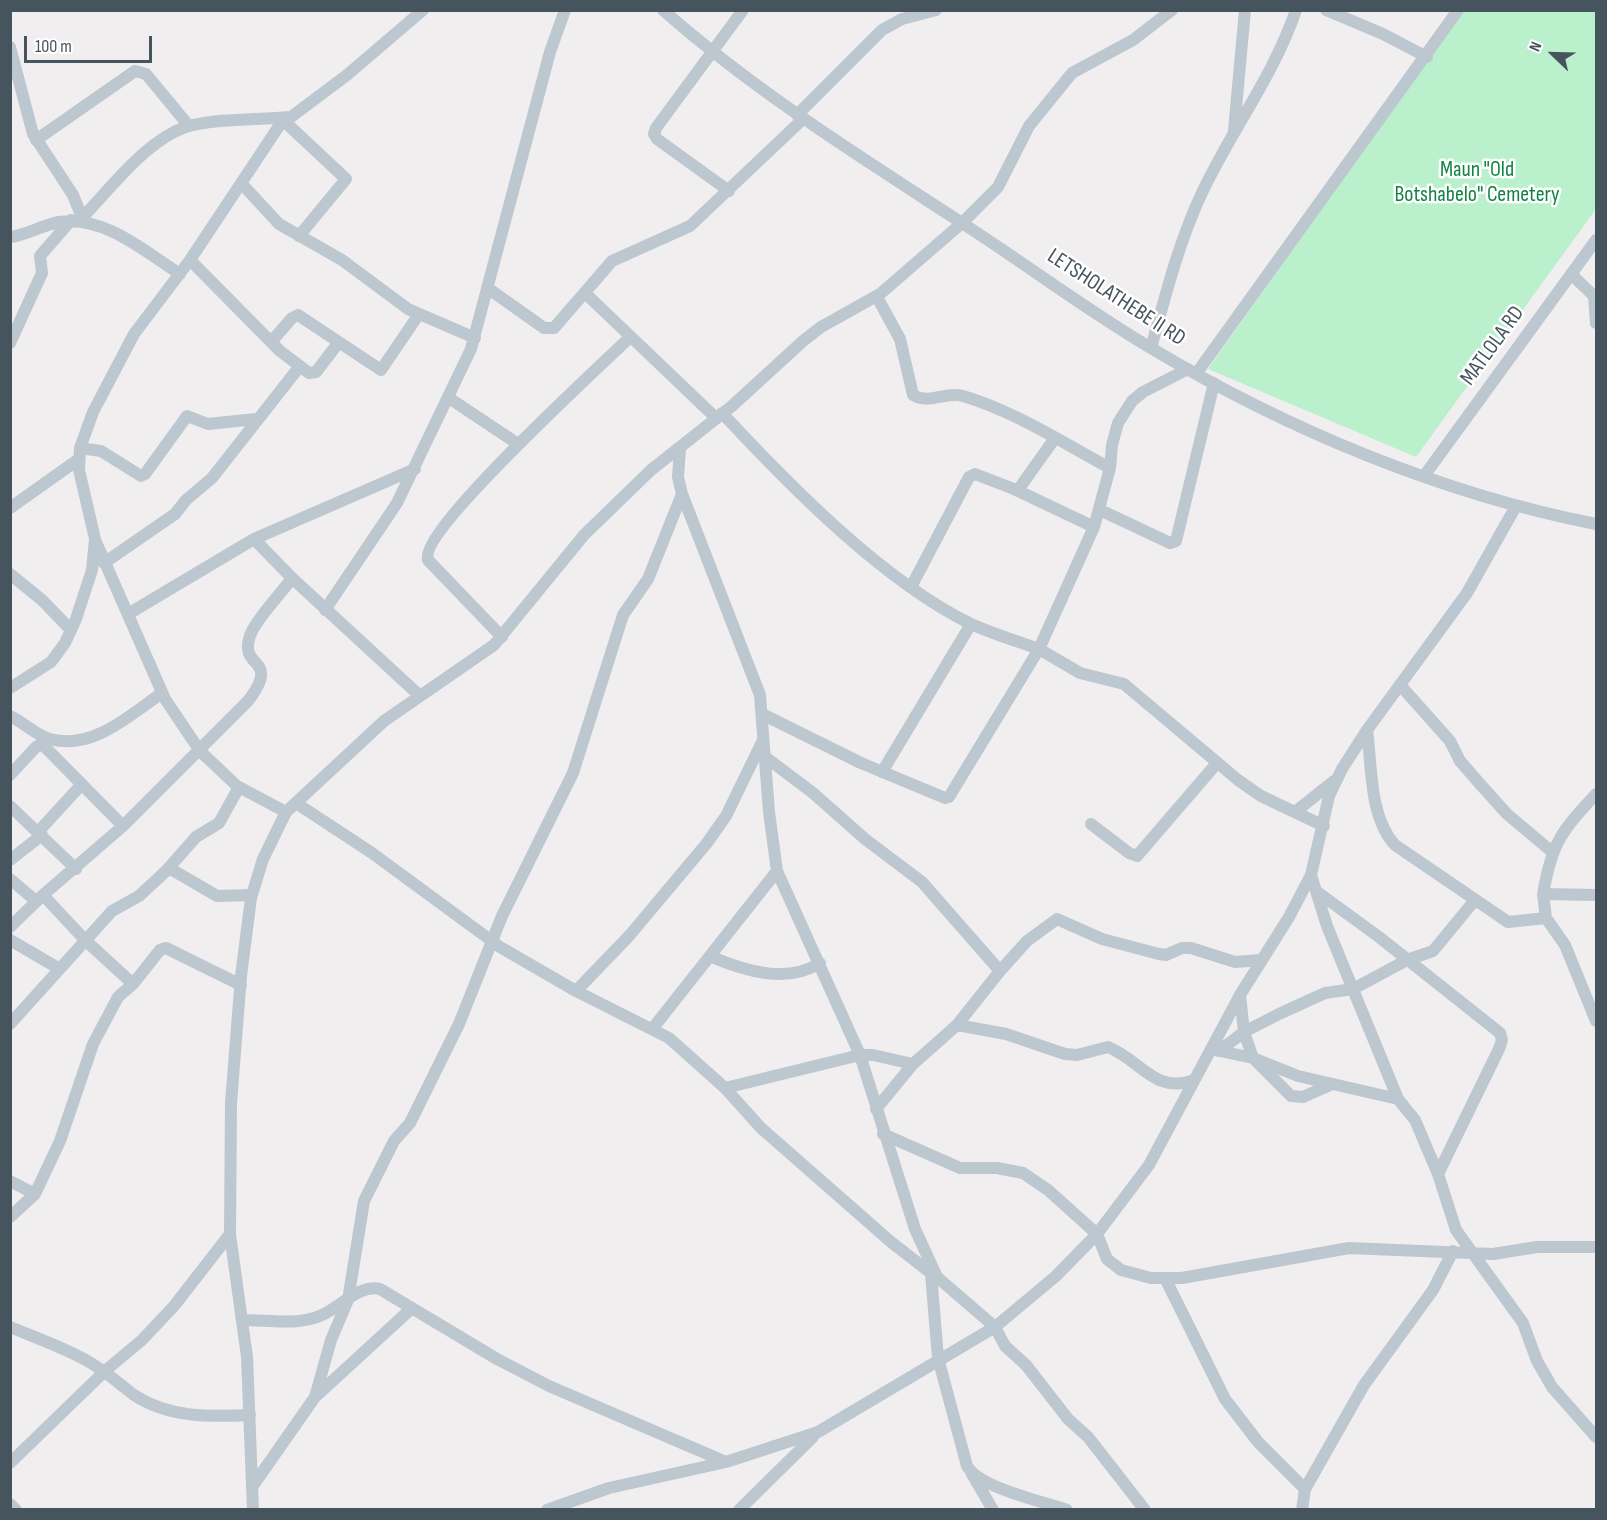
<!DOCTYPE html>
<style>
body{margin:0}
#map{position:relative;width:1607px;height:1520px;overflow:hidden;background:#f1eeef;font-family:"Sofia Sans Condensed",sans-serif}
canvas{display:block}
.frame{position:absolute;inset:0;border:12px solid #46545d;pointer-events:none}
.north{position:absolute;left:1523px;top:24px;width:60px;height:60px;-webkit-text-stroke:4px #fff;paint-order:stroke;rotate:293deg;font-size:16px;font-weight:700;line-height:24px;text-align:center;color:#46545d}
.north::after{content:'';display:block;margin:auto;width:21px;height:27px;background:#46545d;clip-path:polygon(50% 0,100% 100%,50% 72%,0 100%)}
.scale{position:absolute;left:24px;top:36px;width:128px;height:27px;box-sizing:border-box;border:3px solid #46545d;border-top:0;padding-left:8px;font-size:18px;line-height:21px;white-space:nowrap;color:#46545d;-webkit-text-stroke:4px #fff;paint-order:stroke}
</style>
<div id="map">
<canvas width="1607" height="1520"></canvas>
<div class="frame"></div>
<div class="north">N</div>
<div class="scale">100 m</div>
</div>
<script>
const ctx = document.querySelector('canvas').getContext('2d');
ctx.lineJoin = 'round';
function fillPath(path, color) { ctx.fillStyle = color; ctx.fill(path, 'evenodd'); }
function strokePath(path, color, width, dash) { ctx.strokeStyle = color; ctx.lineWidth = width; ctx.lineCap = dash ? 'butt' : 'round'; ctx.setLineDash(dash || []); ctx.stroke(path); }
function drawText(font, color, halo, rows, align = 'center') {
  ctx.font = font + ' "Sofia Sans Condensed",sans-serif'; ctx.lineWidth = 5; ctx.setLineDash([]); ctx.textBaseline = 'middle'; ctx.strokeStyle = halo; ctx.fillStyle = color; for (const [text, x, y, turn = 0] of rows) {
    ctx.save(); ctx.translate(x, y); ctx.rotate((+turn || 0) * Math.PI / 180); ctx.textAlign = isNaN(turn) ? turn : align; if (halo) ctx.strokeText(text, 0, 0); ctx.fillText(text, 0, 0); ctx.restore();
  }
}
const green = new Path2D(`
 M1462,11H1596V209L1416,457L1208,369Z`);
const minor = new Path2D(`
 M663,10C756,92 859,156 962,223C1026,264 1086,310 1151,348C1286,429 1442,494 1596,524
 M1326,10L1383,34L1427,57
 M10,47L33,134L73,195L83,220
 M797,115L882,30L902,19L936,10
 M284,121L346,179L299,236
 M1234,130L1245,10
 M36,140L135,71L146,74L189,126
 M242,184L279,224L342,260L408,309L475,338
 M729,191L657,139L654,134L656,128L743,10
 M82,218C111,188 148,138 189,126C221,118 257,120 290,117
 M10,237C27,235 42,225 59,222C104,215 144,251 180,274
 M190,260L280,351L309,373L316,372L339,342
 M1571,274L1594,296L1596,323
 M489,289L544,328H554L612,261L690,226L803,119
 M585,293L716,418
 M877,297L900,339L913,395C929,405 945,391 963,396C1014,411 1063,443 1110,468
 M271,342L292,318L298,315L381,370L419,314
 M10,343L42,273L40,256L71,220
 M1151,348C1165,297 1178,245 1200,197C1229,133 1273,78 1296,10
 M1188,369L1143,392L1132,401L1118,423L1112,445L1110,468L1094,527L1039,649L1080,673L1124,684L1238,780L1261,796L1324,826
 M1196,374L1458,10
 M449,398L518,444
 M722,413C789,485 883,581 971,624C993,634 1017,641 1039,649L949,797L945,798L861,763L762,714
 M80,448L101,451L141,476L145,474L187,416L208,424L256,419
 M680,449L678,477L682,494L760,695L769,812L777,871L860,1055L915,1229L937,1277L995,1327L1005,1346L1026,1365L1068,1419L1088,1437L1145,1510
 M1424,476L1596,240
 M1018,490L1055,438
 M10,508L79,459
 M1100,510L1170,543L1176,541L1214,383
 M254,539L292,578L420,696
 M96,542L165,699L200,751L237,786L286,812
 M104,563L175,514L186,500L212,478L300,366
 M10,574L42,600L71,630
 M911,587L969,477L975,474L1014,489L1094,527
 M325,610L397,503L471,349L550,52L565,10
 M128,614L254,539L415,469
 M502,637L428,560C418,531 603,364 630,337
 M1401,686L1450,741L1460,761L1480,784L1507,814L1551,851
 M10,688L51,662L65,643L76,619L92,570L95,539L79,470L80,448L93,412L134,334L190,260L279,126L347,75L423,10
 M10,716C23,722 37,736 50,739C92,751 130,715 162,693
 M1367,730C1372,766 1369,817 1395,845L1508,922L1546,918L1543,894L1596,895
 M41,743L123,826
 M882,772L971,624
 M10,775L36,747L48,740
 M296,803L372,853L500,947L576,991L669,1038L725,1088L761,1128L891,1242L936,1277
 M10,806L76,869
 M1295,812L1334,781
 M1091,824L1129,853L1137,856L1217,763
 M38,832L82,784
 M10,860L42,835
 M169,868L217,896L252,895
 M1311,875L1327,926L1398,1099L1415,1120L1438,1174L1456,1230L1523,1323L1537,1361L1552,1387L1596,1437
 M10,879L36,901
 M1316,891L1379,937L1500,1033L1502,1040L1499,1049L1438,1174
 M1543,894C1552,842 1561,832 1596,794
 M43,895L85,940L133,984
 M1546,918L1565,945L1596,1021
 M10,927L43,895L123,826L248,701C281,657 241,670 249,639C253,622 281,594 292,578
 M10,940L58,968
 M712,957C745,971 787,984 820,963
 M1000,971L1027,941L1057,919L1102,939L1159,954L1166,955L1182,948H1191L1235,962L1260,960
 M576,991L629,936L707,843L726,816L762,742
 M1240,995L1244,1032L1253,1058L1291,1096L1303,1097L1330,1085
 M10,1024L112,911L139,896L166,871L196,837L219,823L239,787
 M957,1025L1006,1034L1065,1054L1077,1055L1108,1047C1141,1060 1155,1095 1194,1080
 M653,1028L777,871
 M1215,1050L1253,1058L1298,1076L1398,1099
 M1219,1051L1244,1032L1279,1014L1325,993L1353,989L1407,960L1433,951L1475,900
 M725,1088L860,1055H873L913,1064L957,1025L1000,971L922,882L865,839L813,793L764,756
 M876,1109L913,1064
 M883,1134L960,1168H997L1023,1173L1048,1190L1097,1234L1107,1259L1121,1270L1151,1278H1182L1349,1248L1493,1254L1537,1247H1596
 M10,1181L35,1194
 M10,1217L35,1194L60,1141L93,1044L118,997L133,984L160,950L166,948L241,985
 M931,1274L938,1358L967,1466C980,1488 1041,1501 1067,1510
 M1165,1278L1225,1399L1258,1442L1305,1489
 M242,1320C268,1320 298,1326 322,1315C340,1307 360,1284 380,1289L497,1359L549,1386L726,1462
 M10,1327C34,1337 59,1346 82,1358C102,1368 117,1382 134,1395C169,1418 210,1417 250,1415
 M315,1397L412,1308
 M10,1463L105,1371L142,1340L174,1306L230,1234
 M972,1474L993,1510
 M252,1487L315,1397L331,1340L348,1300L364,1201L394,1141L410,1123L459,1024L502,916L573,773L623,615L648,579L682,494
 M10,1504L16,1510
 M253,1510L247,1357L230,1234L231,1103L241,976L251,898L263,859L286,812L384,721L494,645L584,535L651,470L732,406L803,341L821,327L880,294L962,223L998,187L1029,126L1072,73L1133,40L1172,10
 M547,1510L609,1488L726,1462L818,1432L995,1327L1056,1276L1097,1234L1149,1165L1240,995L1289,917L1311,875L1329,796L1342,769L1367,730L1467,593L1516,506
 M739,1510L813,1437
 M1302,1510L1305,1489L1364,1385L1433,1290L1453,1251`);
const parkNames = [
 ["Maun \"Old",1477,170],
 ["Botshabelo\" Cemetery",1477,195]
];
const streetNames = [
 ["LETSHOLATHEBE II RD",1116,298,33],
 ["MATLOLA RD",1493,346,-54]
];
fillPath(green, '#baf1cc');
strokePath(minor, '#bcc7cf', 12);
drawText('22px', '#128342', '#fff', parkNames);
drawText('22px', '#46545d', '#fff', streetNames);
</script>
